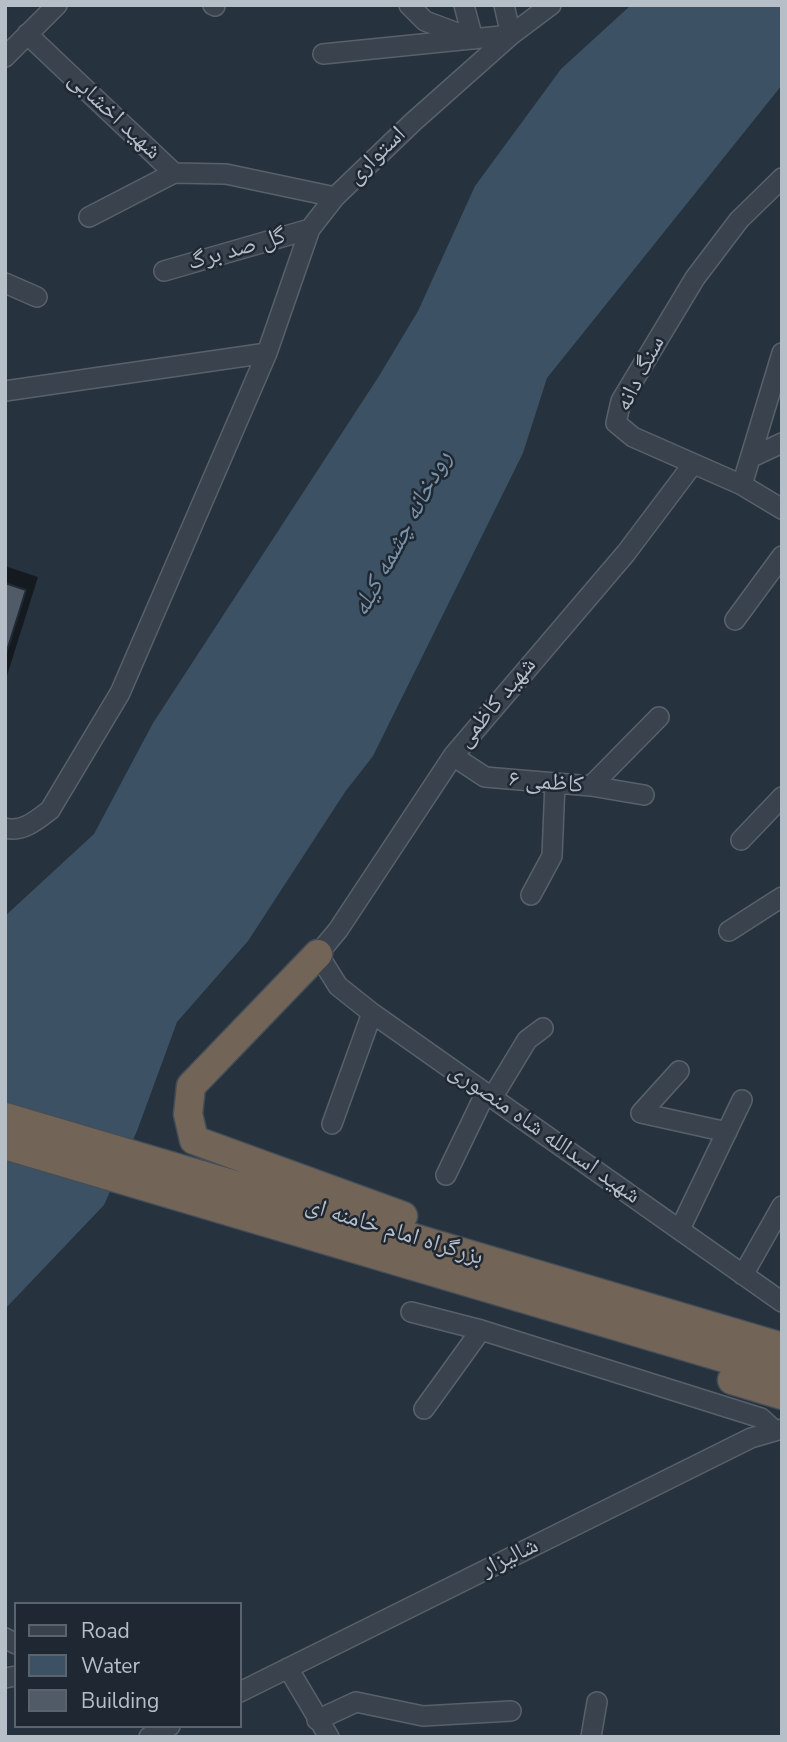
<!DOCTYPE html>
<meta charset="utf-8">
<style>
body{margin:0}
#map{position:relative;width:787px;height:1742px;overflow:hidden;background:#26323d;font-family:"Nunito Sans",sans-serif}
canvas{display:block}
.frame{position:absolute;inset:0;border:7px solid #b6bec8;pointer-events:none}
.legend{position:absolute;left:14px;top:1602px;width:228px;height:126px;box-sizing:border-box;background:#1f2832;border:2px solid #5b646e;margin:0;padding:9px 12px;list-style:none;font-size:21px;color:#b6bec8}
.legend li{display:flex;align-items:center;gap:14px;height:35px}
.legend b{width:35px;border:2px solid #5b646e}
</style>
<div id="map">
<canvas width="787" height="1742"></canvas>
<div class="frame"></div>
<ul class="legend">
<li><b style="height:9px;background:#3a434d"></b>Road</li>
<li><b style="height:19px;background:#3d5164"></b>Water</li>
<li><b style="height:19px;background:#505b67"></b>Building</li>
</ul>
</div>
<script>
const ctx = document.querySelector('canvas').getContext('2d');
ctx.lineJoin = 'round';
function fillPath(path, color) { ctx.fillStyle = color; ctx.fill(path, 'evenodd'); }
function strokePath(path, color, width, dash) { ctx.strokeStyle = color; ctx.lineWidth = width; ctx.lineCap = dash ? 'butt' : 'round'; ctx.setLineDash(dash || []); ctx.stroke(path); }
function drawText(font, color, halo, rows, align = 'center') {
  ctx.font = font + ' "Nunito Sans","Noto Naskh Arabic",sans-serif'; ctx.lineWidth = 5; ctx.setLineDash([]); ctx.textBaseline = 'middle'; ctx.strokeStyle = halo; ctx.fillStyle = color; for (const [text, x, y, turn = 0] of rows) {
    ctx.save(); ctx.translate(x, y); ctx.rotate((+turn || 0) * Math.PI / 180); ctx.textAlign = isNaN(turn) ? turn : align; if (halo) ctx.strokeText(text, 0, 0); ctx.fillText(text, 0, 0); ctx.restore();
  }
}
const water = new Path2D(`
 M631,5H782V85L547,378L523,453L373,756L345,792L248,941L177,1022L137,1131L104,1205L5,1309V916L94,834L153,723L379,376L418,311L475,186L561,69Z`);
const shadow = new Path2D(`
 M5,566L38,577L5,682Z`);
const building = new Path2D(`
 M5,583L26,590L5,657Z`);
const minor = new Path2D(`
 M213,5L215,6
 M409,5L425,21L468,37
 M464,5L473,39
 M27,34L174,173L226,174L335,197
 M323,54L511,35L504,5
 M5,57L57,5
 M782,178L739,220L695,278L621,401L616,423L633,437L742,485L782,509
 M89,217L174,173
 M164,271L310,229
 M5,283L37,297
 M5,391L267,353
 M750,458L782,443
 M693,464L626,553L453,756L338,930L318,954L338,986L372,1013L782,1302
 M742,485L782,353
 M735,620L782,556
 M453,756L485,777L591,786L644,795
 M591,786L659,717
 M5,828C22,833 37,820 50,810L120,693L267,353L310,229L335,197L413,122L511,35L551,5
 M741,840L782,797
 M531,895L552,856L555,783
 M729,931L782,897
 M679,1071L641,1113L727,1132
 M492,1098L527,1040L543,1028
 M332,1124L372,1013
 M446,1175L485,1094
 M680,1229L742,1100
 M743,1275L782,1206
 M411,1312L481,1330L761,1418L773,1429
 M424,1409L481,1330
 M5,1638L16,1644
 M288,1668L329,1737
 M5,1678L16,1676
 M240,1692L751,1438L782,1429
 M317,1720L356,1702L423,1716L511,1711
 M149,1737L170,1726
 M591,1737L597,1702`);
const highway = new Path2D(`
 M318,954L191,1086L188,1114L194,1140L403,1216
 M5,1117L782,1347
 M5,1145L782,1375
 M732,1380L782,1395`);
const streetNames = [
 ["شهید اخشابی",114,116,43],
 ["استواری",377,156,-44],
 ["گل صد برگ",237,250,-16],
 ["سنگ دانه",641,374,-63],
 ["شهید کاظمی",497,703,-50],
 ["کاظمی ۶",546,783,5],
 ["شهید اسدالله شاه منصوری",544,1134,35],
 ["بزرگراه امام خامنه ای",394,1232,17],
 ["شالیزار",510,1558,-26]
];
const waterNames = [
 ["رودخانه چشمه کیله",403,534,-62]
];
fillPath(water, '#3d5164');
fillPath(shadow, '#0007');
fillPath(building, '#505b67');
strokePath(building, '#212a34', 2);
strokePath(minor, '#58616b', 22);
strokePath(highway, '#454e58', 31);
strokePath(minor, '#3a434d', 19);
strokePath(highway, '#726558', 28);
drawText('24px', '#b6bec8', '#1f2832', streetNames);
drawText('italic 26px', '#7992a9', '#1f2832', waterNames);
</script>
